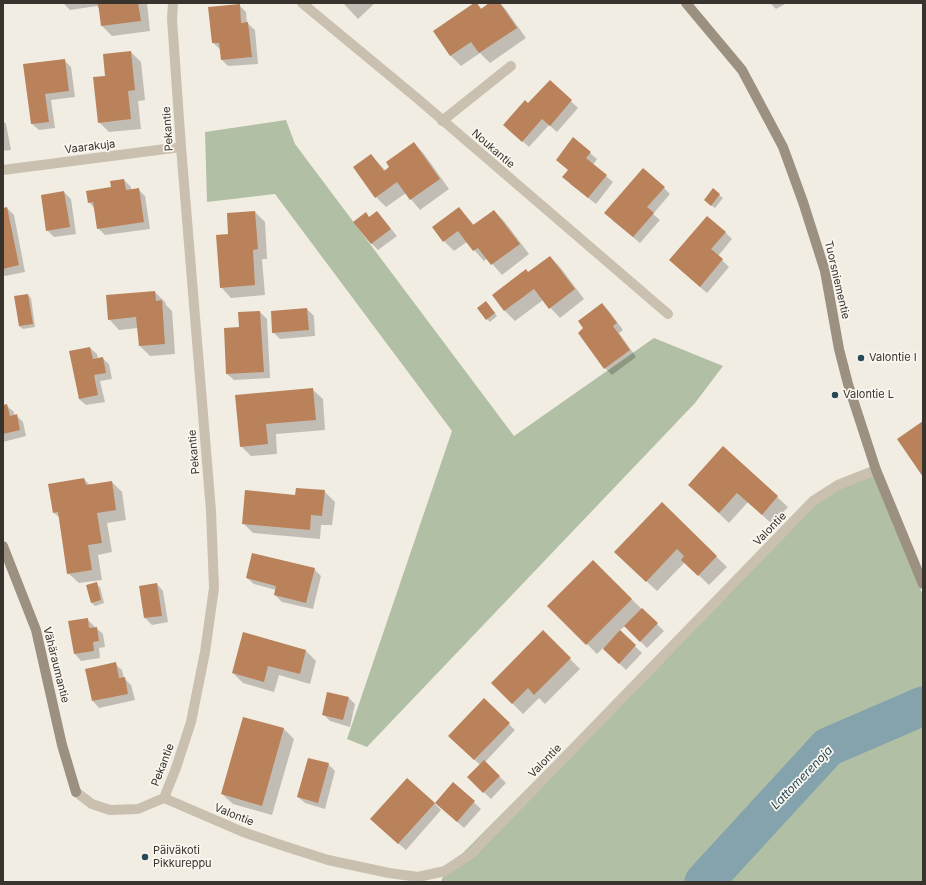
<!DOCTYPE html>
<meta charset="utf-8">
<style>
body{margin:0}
#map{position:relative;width:926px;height:885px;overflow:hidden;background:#f2ede3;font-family:Inter,sans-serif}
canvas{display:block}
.frame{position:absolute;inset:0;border:4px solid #39332d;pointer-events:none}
</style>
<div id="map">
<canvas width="926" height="885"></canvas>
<div class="frame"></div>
</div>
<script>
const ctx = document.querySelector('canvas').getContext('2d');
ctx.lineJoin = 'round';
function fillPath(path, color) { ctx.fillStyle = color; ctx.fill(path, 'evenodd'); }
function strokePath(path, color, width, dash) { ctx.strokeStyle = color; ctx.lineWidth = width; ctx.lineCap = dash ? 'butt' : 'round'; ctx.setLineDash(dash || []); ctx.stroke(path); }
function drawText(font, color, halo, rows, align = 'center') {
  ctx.font = font + ' Inter,sans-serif'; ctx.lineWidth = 3.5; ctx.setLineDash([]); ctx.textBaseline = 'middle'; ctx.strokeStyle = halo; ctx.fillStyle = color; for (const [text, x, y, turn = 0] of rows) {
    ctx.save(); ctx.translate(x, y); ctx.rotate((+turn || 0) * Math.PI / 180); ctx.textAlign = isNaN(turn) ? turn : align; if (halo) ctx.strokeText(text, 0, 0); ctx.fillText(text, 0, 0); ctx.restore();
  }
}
const green = new Path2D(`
 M286,120L295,144L514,436L654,338L723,366L695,403L367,747L347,739L452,431L275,194L207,202L205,132Z
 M876,470L923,596V882H441L445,871L813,501Z`);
const shadow = new Path2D(`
 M63,3H147L150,31L112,36L102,26L100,10L97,6L70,10Z
 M343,3H375L358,19Z
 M475,3L482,9L491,3H500L506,10L526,38L490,63L480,53L461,66L451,56L434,31Z
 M770,3H787L776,9Z
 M239,5L246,12L247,23L255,30L258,64L228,66L222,60L221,50L213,43Z
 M131,52L141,62L145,100L138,101L141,129L109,132L99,122L106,77Z
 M64,60L71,67L75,97L51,100L55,128L39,130L32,124L24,65Z
 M550,81L578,108L557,132L549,125L529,147L511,131L528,105Z
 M3,121L6,124L11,150L3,151Z
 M573,139L597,159L593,165L613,182L596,204L570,184L569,171Z
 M414,143L424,154L449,189L420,210L406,193L386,207L376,197L371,155L386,171Z
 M124,180L131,187V191L139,190L145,196L150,229L105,235L98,228L95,209L89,202Z
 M664,188L670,194L653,214L660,220L640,243L612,220Z
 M713,190L723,198L715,208L708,203Z
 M64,192L71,199L76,234L54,237L47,230Z
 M7,208L14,215L25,272L5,276L3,274V209Z
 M459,208L475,226L494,211L504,221L529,254L502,275L487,258L484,261L467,242L454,251L444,241Z
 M255,212L265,222L267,259H262L265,295L231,298L221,287L229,235Z
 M377,212L397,236L378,250L371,243L370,218Z
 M725,232L732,239L718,256L729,267L707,293L677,267Z
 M550,257L560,267L584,299L560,318L543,300L515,321L505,311L493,295L528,273Z
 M155,292L165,302L166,305L172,311L175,354L150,356L140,346L138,328L119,330L109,319Z
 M28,295L31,298L35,327L23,329L19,326L15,297Z
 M602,304L609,311L623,330L619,333L636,357L612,375L605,368Z
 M489,305L497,316L490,322L487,319Z
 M307,309L314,316L315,336L280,339L273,332Z
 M260,312L267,319L270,378L234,380L227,374L240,328Z
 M90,348L97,354L98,359L102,358L109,364L112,379L100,381L105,402L86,405L79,399Z
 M312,389L323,399L325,430L276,434L277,454L251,456L241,446L236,396Z
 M3,406H7L14,412V416L16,415L23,422L26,436L3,442Z
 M723,447L788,507L772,524L748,502L729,523L689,485Z
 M84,479L91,486L112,482L122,492L126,520L107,523L112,552L98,555L102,580L79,583L68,573L60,518L54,513Z
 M324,491L335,502L332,525H321L320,539L253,533L243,523L296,496Z
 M662,504L727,567L709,585L685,562L657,591L626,562Z
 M593,561L664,631L647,648L625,626L619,631L642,653L626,670L603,648L597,654L549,606Z
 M314,569L321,576L313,609L282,602L275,595L276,590L254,584L247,578Z
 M96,584L100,587L104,603L95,606L92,603Z
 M157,584L163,591L168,622L152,625L145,618L140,587Z
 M87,619L94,626L95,628H96L103,634L105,647L99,648L100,658L81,661L75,654L70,622Z
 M543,632L580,669L545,704L539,698L523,714L492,683Z
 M306,651L316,661L310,684L279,675L274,692L243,683L233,673Z
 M115,664L122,670L124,678L131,685L135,700L99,708L93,701Z
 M349,698L355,704L350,727L330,721L323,714Z
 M484,700L515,730L485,762L506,783L491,799L468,777L480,765L450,736Z
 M284,729L294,739L272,815L233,804L222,794Z
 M328,764L335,771L325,809L305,803L298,797Z
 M453,783L481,809L464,828L443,809Z
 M434,803L441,810L406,850L378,826Z`);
const river = new Path2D(`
 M704,882L828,747L923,706`);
const building = new Path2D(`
 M98,3H138L141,21L101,26Z
 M474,3H477L481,9L489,3H500L517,28L479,53L471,42L450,56L433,31Z
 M240,4L241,23L248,22L252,57L221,60L219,43H212L208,7Z
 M131,51L135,90L128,91L131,119L98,123L93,77L105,76L103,54Z
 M65,59L69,91L45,94L49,122L31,124L23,64Z
 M550,80L572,100L550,126L542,119L522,142L503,125L525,100L528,103Z
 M573,137L591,152L586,158L607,175L588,198L562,177L568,170L556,160Z
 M414,142L440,179L410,200L397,182L375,198L353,167L371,154L384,171L389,167L386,162Z
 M643,168L665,187L647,207L654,213L633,237L604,213Z
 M124,179L126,190L139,188L144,222L97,229L93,202L88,203L86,191L111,187L110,181Z
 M713,188L720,194L711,206L704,200Z
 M64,191L70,227L46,231L41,195Z
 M7,207L19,265L3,269V208Z
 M459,207L473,225L494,210L520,244L491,265L478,248L473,251L458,231L443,242L432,227Z
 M255,211L258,249L253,250L255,285L220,288L216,235L228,234L227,213Z
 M377,211L391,229L371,244L353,222L366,212L369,217Z
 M707,216L726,232L711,249L723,259L700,287L669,260Z
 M550,256L575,289L549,309L534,289L504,311L492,295L526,269L528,272Z
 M155,291L156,301L162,300L165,344L139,346L136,317L108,320L106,295Z
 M28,294L33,324L19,326L14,296Z
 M486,301L495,313L486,320L477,308Z
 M602,303L617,323L613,326L630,350L604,369L578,333L583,328L578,321Z
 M307,308L309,330L272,333L271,311Z
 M260,311L264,372L226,374L224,328L239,327L238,312Z
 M90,347L93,359L103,357L106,373L94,375L98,395L79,399L69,351Z
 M313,388L316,420L266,424L268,444L240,447L235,395Z
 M7,404L10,416L17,414L20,430L3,434V405Z
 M923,421V477L897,439Z
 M723,446L778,496L762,515L737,493L719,513L688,485Z
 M84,478L86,485L112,481L116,510L97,513L102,543L88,545L92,570L67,574L58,512L53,513L48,484Z
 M296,488L325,490L322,516L311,515L310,530L242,524L245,490L295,495Z
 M662,502L717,556L698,576L681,560L684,556L677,549L646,582L614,552Z
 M252,553L315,568L306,603L274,595L276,586L246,578Z
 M593,560L632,599L586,645L547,606Z
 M97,582L101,600L91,603L86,585Z
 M157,583L162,616L144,618L139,586Z
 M642,608L658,623L640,642L624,626Z
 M88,618L89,628L97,627L99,641L93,642L94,651L74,654L68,621Z
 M543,630L571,658L534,695L528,688L512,704L491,683Z
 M620,630L636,645L619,664L603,649Z
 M243,632L306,650L300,674L268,666L264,682L232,673Z
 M116,662L119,678L125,677L128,694L92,701L85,669Z
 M327,692L349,697L343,720L322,715Z
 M484,698L510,723L474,760L448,736Z
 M243,717L284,728L262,806L221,794Z
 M308,758L329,763L318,803L297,797Z
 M484,760L500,776L483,793L467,777Z
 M407,778L435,803L398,844L370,819Z
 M453,782L475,801L457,822L435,803Z`);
const street = new Path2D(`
 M302,3L418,99L668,314
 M442,121L511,66
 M3,170L181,147
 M76,792L92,804L110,810L138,809L164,798L176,768L191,722L205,652L214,588L211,511L181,147L172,19L173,3
 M164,798L243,832L284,846L328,860L389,873L418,877L445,871L472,853L813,501L838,485L876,470`);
const secondary = new Path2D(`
 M686,3L742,70L783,147L803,202L825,271L839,349L848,384L876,470L923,584
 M3,546L36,630L62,745L76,792`);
const markers = [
 [861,358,4,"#274a56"],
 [835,395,4,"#274a56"],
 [145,857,4,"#274a56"]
];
const streetNames = [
 ["Pekantie",168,129,-94],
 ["Vaarakuja",90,147,-7],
 ["Noukantie",493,149,41],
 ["Tuorsniementie",837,280,77],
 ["Pekantie",194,452,-95],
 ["Valontie",770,529,-46],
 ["Vähäraumantie",56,665,76],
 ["Valontie",545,761,-46],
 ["Pekantie",163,765,-69],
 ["Valontie",234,815,22]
];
const poiNames = [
 ["Valontie I",869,358],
 ["Valontie L",843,395],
 ["Päiväkoti",153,851],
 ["Pikkureppu",153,864]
];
const waterNames = [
 ["Lattomerenoja",802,778,-46]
];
fillPath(green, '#b1bfa4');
fillPath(shadow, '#0003');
strokePath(river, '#85a3ac', 39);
fillPath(building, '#b9825a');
strokePath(street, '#c9c0b0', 10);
strokePath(secondary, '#9c9081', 10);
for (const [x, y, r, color] of markers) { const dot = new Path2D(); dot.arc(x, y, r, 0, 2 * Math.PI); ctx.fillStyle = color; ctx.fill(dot); strokePath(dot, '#f9f7ef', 1.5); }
drawText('11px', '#39332d', '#f9f7ef', streetNames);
drawText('11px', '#39332d', '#f9f7ef', poiNames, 'left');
drawText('italic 12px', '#274a56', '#f9f7ef', waterNames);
</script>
